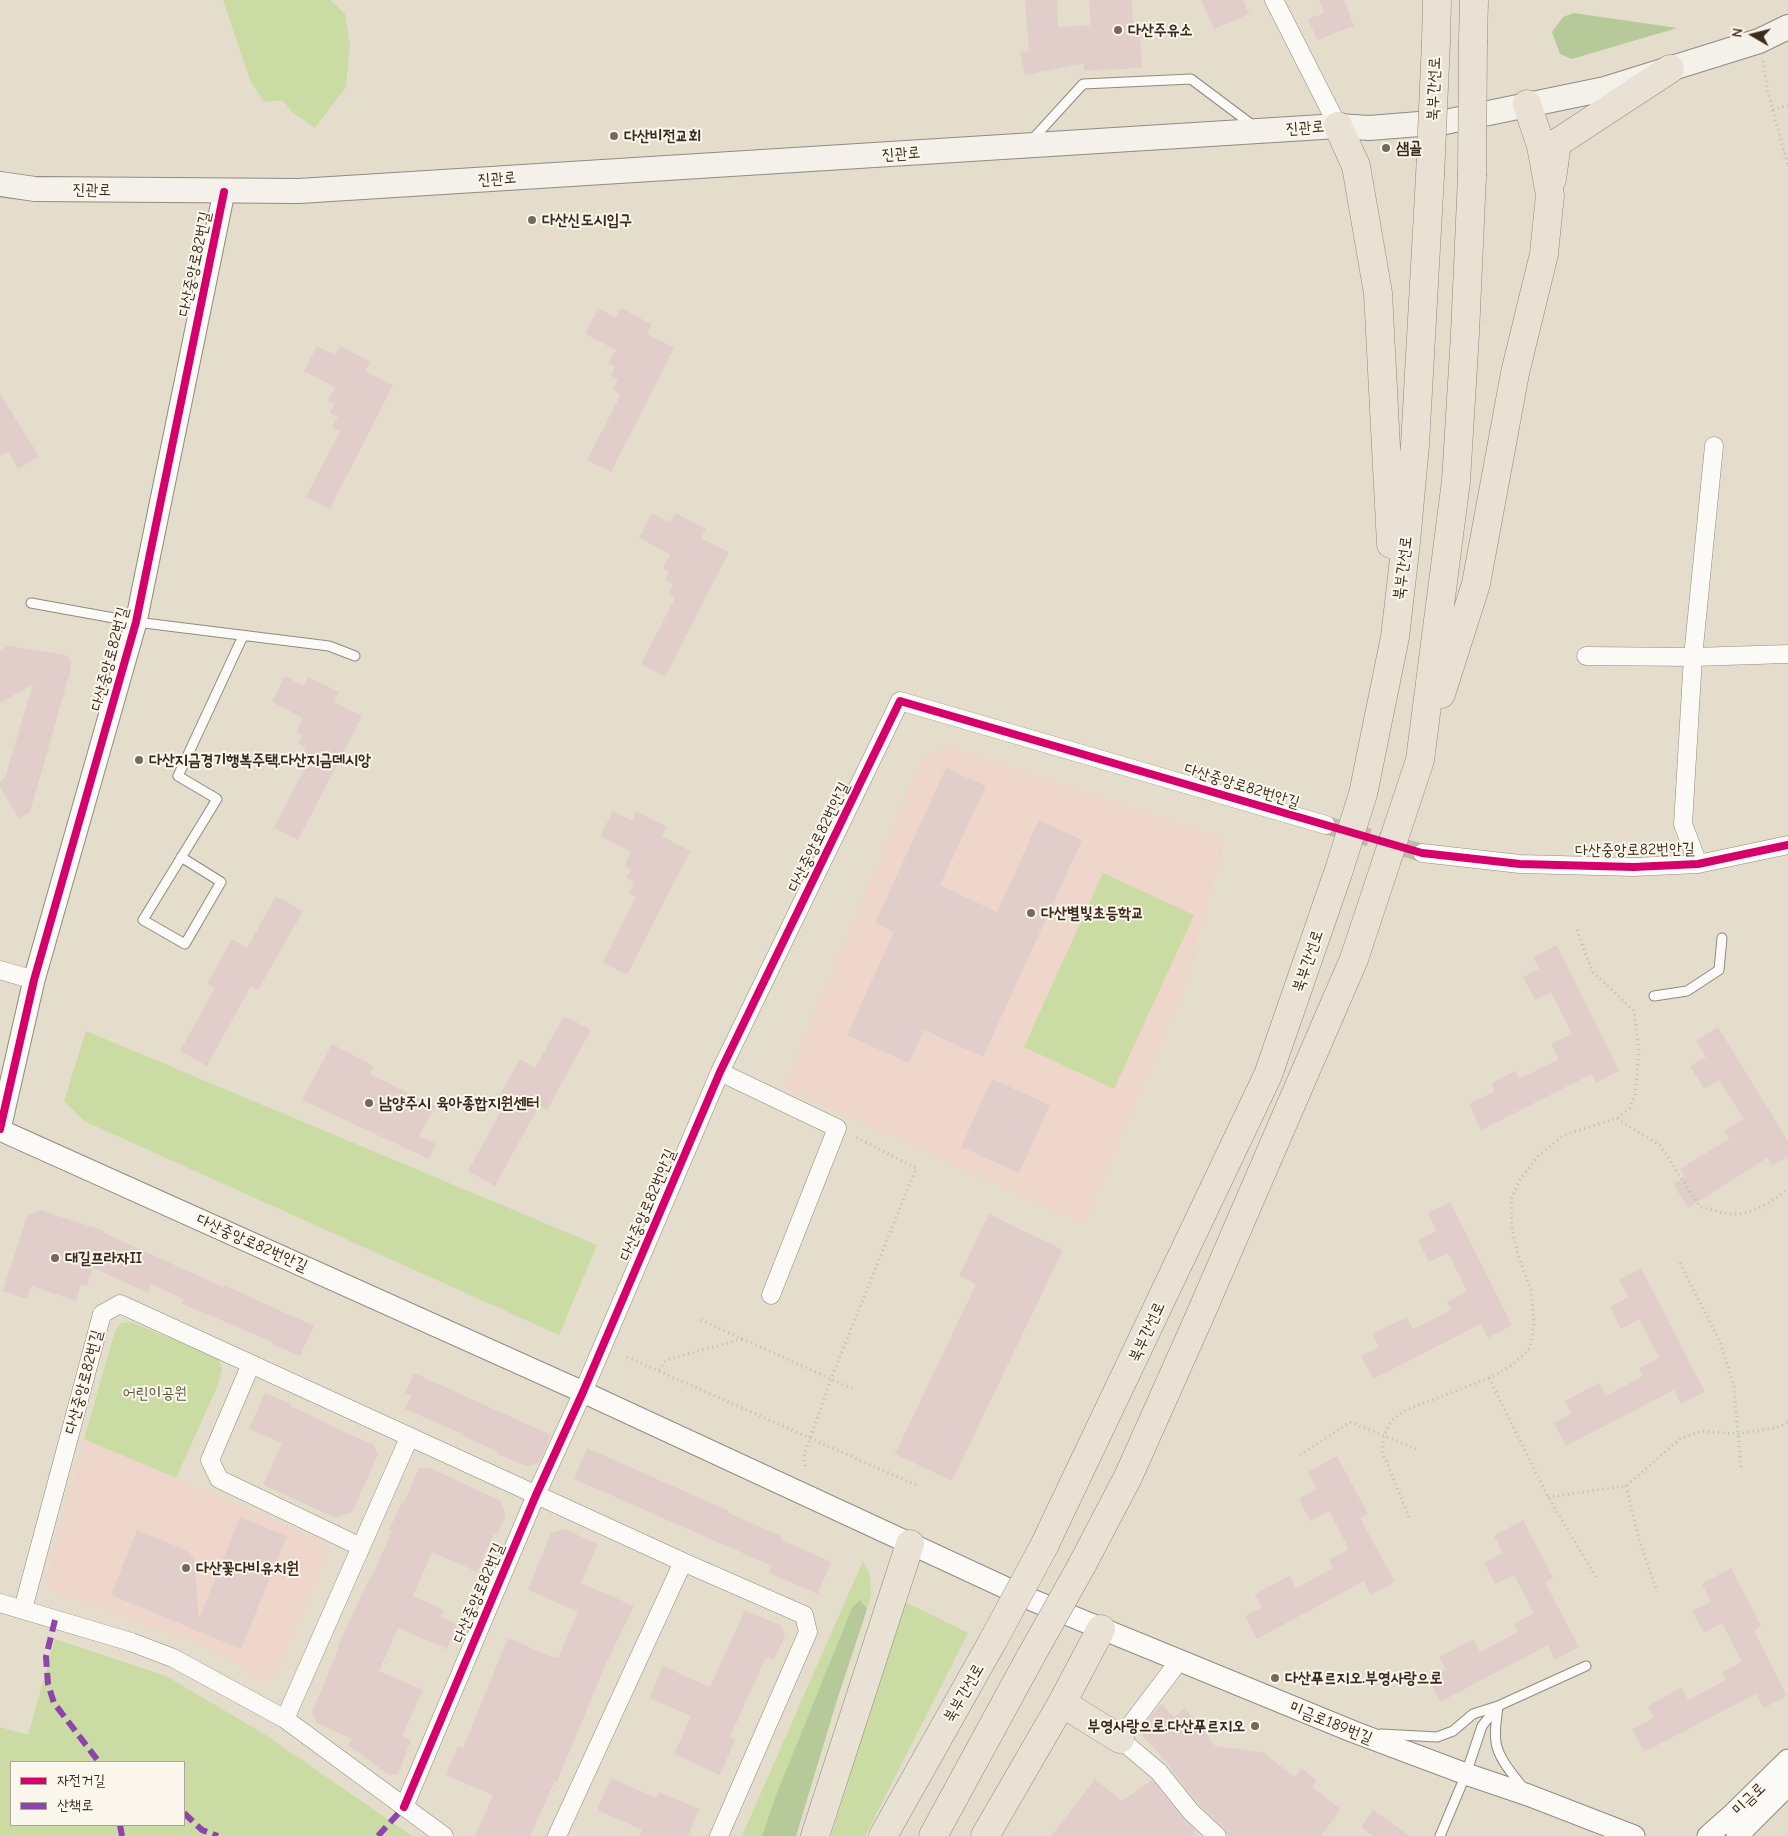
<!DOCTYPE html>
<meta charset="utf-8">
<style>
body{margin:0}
#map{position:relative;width:1788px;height:1836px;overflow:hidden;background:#e4ddcc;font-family:"Comic Neue","Poor Story",sans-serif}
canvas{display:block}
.legend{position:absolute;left:10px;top:1761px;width:175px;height:65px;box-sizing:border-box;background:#fbf7ec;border:1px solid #aea59a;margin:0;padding:6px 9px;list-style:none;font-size:15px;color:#3b2a1e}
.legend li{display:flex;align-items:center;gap:10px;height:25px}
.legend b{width:25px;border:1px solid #aea59a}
.north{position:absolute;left:1728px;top:10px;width:50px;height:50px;-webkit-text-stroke:4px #fbf7ec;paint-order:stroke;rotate:278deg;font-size:14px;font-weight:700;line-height:20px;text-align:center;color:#3b2a1e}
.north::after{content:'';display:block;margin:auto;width:18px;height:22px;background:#3b2a1e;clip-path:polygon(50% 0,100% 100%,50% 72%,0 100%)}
</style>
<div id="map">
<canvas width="1788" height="1836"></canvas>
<ul class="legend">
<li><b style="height:6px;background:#d6006c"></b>자전거길</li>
<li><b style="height:6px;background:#8e44ad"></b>산책로</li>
</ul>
<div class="north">N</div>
</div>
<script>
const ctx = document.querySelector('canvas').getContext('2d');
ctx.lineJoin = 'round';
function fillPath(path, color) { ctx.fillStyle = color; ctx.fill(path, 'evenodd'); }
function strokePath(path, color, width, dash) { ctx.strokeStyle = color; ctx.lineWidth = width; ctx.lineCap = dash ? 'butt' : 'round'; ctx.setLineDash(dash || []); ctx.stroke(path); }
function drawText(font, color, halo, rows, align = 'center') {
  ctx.font = font + ' "Comic Neue","Poor Story",sans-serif'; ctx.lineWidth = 4; ctx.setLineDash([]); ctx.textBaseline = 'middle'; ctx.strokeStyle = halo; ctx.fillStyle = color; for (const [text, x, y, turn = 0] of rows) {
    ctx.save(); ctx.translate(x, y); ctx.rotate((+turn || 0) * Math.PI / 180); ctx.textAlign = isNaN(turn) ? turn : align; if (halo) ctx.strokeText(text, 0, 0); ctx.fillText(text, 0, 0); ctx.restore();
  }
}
const built = new Path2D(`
 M947,746L1226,839L1185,987L1084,1225L783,1087L921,760Z
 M84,1439L323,1541L328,1554L273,1680L262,1682L232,1661L196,1643L56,1593L45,1582Z`);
const green = new Path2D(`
 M223,0H330L345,14L350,44L346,87L315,128L292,112L283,100L264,102L250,80Z
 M1103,873L1194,915L1114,1089L1024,1047Z
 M86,1031L597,1245L559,1335L84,1121L64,1101Z
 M131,1322L218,1358L222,1368L218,1385L176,1478L84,1439L115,1331L121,1323Z
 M863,1561L870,1575L871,1597L836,1703L796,1836H742Z
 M903,1601L968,1633L865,1836H831Z
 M55,1639L166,1676L264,1734L412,1836H0V1727L28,1735ZM11,1762H184V1825H11Z`);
const forest = new Path2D(`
 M1574,13L1677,28L1572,59L1560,54L1552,32L1563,17Z
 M860,1600L867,1609L836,1703L796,1836H762L775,1798L852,1608Z`);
const building = new Path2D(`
 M1025,0H1057L1058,27L1091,25L1089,0H1132L1133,23H1139L1142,68L1084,71V63L1025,75L1020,52L1029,51Z
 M1201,0H1243L1249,14L1214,29Z
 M1319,0H1344L1354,26L1317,40L1308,19L1324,13Z
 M598,308L616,318L621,308L651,324L647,334L674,348L611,472L587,460L621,394L613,390L618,380L611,375L615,367L608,364L616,350L585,334Z
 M317,346L335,355L340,346L371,362L365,371L393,385L330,509L306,497L340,431L332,427L338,417L330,413L334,404L328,401L335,387L304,371Z
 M0,394L39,456L18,469L8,451L0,456Z
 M652,513L670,522L675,513L706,529L701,538L729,552L665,677L641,664L675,598L668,594L673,584L665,580L669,571L663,568L670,554L639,538Z
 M8,646L61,654L68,656L71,663V668L30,812L19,819L0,787V781L5,778L33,684L0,703V650Z
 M285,676L303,686L308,677L339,692L334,702L362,716L298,840L274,828L308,762L300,758L306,748L298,743L302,735L296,732L303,718L272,702Z
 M946,768L986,786L940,885L997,912L1039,820L1082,840L983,1057L924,1030L909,1063L847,1035L894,932L875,923Z
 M613,811L632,821L636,811L667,827L662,836L690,851L627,975L603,962L636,897L629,893L634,882L626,878L631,870L624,866L631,852L600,836Z
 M276,896L303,911L258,990L251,986L207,1066L180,1051L215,988L207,984L232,939L247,948Z
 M1557,945L1619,1071L1596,1083L1592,1074L1481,1130L1469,1104L1495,1091L1491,1083L1516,1071L1519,1079L1559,1059L1551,1044L1572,1034L1551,992L1535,1000L1523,977L1539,969L1533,957Z
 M564,1016L591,1030L547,1110L539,1106L495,1186L468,1171L503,1108L495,1104L520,1059L535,1068Z
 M1718,1027L1788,1141V1156L1772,1166L1767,1158L1688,1208L1673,1184L1685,1177L1680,1169L1729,1139L1724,1131L1744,1119L1719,1080L1704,1089L1690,1066L1706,1057L1696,1041Z
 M332,1044L374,1066L370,1074L435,1106L419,1136L436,1144L429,1159L302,1100Z
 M992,1079L1050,1105L1019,1173L961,1147Z
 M1450,1202L1512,1325L1488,1338L1481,1324L1373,1379L1361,1356L1379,1347L1372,1334L1407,1317L1413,1329L1451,1310L1447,1302L1467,1291L1448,1253L1429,1262L1418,1240L1436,1231L1428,1213Z
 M40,1210L105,1231L104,1233L170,1263L223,1287L224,1285L314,1326L300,1356L272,1344L273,1342L182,1304L184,1299L151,1284L148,1293L93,1268L87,1286L81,1284L76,1301L31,1286L27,1299L3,1291L27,1216Z
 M989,1214L1063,1250L952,1481L895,1454L976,1284L959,1276Z
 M1641,1268L1705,1392L1681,1404L1674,1390L1566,1446L1554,1423L1571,1414L1565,1401L1599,1383L1606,1396L1643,1376L1639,1368L1659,1358L1639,1319L1621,1329L1610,1307L1628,1297L1619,1280Z
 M414,1373L551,1435L539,1463L526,1466L497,1454L498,1452L461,1435L462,1434L405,1409L411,1396L405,1393Z
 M265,1393L291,1404L290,1406L331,1425V1426L374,1445L378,1455L352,1512L336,1518L263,1485L282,1443L249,1429Z
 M587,1448L729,1511L728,1513L781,1536L780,1539L831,1562L818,1594L769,1573L772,1566L574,1479Z
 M1337,1456L1368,1514L1360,1518L1395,1582L1371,1595L1364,1581L1257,1639L1245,1616L1262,1607L1255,1594L1289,1576L1296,1588L1333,1568L1329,1560L1349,1549L1329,1511L1310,1521L1299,1499L1317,1489L1308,1472Z
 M428,1467L501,1501L506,1515L497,1535L494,1534L477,1572L432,1552L413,1596L444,1610L441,1617L458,1625L447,1649L398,1628L379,1671L423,1690L402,1736L411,1740L398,1774L389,1775L348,1745L352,1739L317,1723L312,1712L339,1647L338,1646L370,1577L371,1578L392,1531L389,1530L402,1502L404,1503L418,1469Z
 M240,1517L287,1536L241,1649L111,1595L137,1530L186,1550L194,1559L199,1619Z
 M1523,1520L1553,1578L1545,1582L1579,1647L1555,1660L1548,1645L1440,1702L1428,1678L1446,1670L1439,1657L1474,1639L1480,1652L1518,1632L1514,1624L1534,1613L1514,1575L1495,1584L1484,1563L1503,1553L1494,1536Z
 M564,1529L598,1544L581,1583L634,1606L604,1668L557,1782L555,1781L530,1836H475L493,1795L446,1775L458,1746L463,1748L508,1638L555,1658V1657L558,1658L578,1612L528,1590L551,1533Z
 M1731,1568L1761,1626L1754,1631L1787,1696L1764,1708L1756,1694L1644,1752L1632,1729L1654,1718L1648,1706L1682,1687L1688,1700L1726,1680L1722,1672L1742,1662L1722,1623L1704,1633L1692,1611L1711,1602L1702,1584Z
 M745,1610L782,1626L785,1636L774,1660L766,1657L730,1737L735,1740L720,1775L674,1754L691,1716L649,1698L663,1666L710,1687Z
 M1162,1704L1174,1717L1185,1708L1200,1726L1201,1725L1215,1746L1262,1752L1295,1777L1301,1768L1317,1780L1312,1787L1341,1809L1321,1836H1229L1224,1828L1199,1805L1170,1768L1171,1767L1139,1732L1154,1712Z
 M611,1778L656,1798L659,1792L699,1809L688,1836H639L642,1830L597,1810Z
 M1095,1779L1122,1801L1152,1780L1183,1819L1196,1831L1191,1836H1051Z
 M1373,1810L1410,1836H1373L1361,1827Z`);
const minorTunnel = new Path2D(`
 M1326,825L1422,853`);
const path = new Path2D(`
 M1763,61L1768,92L1788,166
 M1773,110L1788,105
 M1617,1119L1660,1145L1700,1207C1710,1209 1721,1213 1731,1214C1753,1215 1771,1202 1788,1189
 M1680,1263L1720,1342L1734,1387L1741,1468
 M701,1320L853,1389
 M627,1357L916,1485
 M659,1370L666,1360L742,1339
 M1489,1378L1548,1497L1596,1577
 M1300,1455L1350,1422L1417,1449
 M805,1466L804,1455L831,1379L916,1168L854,1136
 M1626,1486L1639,1539L1657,1592
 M1548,1497L1626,1486L1680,1439L1701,1431L1739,1434L1779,1427L1788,1422
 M1409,1517L1382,1451L1384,1435L1391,1421L1406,1410L1492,1377L1512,1365L1530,1348L1534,1324L1531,1290L1518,1255L1512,1229L1511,1200L1519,1181L1539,1155L1564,1135L1617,1118L1630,1108L1635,1095L1639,1050L1634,1011L1593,972L1584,950L1576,926`);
const service = new Path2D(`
 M1030,142L1083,84L1191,79L1255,127
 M31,603L136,622L329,646L355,656
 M181,857L221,882L185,944L143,920L217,799L178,776L243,636
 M1654,996L1687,991L1719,970L1722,938
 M1381,1734L1437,1737L1453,1731L1473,1714L1498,1706C1497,1718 1494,1730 1496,1742C1498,1759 1515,1777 1525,1790
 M1440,1836L1466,1774L1482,1726L1498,1706L1586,1666`);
const minor = new Path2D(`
 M1274,0L1338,126
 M1586,656L1693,657L1788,654
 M1422,853L1520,864L1634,867L1698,864L1788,845
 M1698,864L1683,824L1693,657L1714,446
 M0,970L34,980
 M720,1072L837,1128L771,1295
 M251,1364L210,1460L219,1479L361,1547
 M683,1562L804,1615L808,1632L719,1836
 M0,1603L131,1642L173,1658L285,1719L444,1836
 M23,1609L102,1314L120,1304L683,1562L557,1836
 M1179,1661L1120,1739L1159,1772L1191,1812L1217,1836
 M285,1719L409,1438
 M404,1807L536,1495L583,1392L720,1072L900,701L1326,825`);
const tertiary = new Path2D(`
 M0,1129L34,980L136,622L224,192
 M0,1130L583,1392L1032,1600L1354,1732L1466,1774L1528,1795L1634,1836
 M1708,1836L1734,1813L1788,1760
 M1737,1836L1788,1785`);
const secondary = new Path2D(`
 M0,184L35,189L299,191L1338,126L1369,128L1445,122L1605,89L1759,41L1788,27`);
const trunk = new Path2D(`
 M1436,41L1437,0
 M1473,41L1474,0
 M1338,126L1356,166L1378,293L1391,544
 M1552,179L1557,143L1670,69
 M1441,694L1476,584L1515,373L1544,254L1550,195L1541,146L1527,104
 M1044,1546L1268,1075L1339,870L1363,794L1395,637L1406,542L1415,445L1430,176
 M1082,1565L1128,1477L1198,1320L1354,959L1420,760L1456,481L1465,334L1472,176
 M1062,1703L1120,1739
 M815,1836L910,1544
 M883,1836L995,1637
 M933,1836L1031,1656
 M985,1836L1062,1703L1101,1629`);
const trunkBridge = new Path2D(`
 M1430,176L1436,41
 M1472,176L1473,41
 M995,1637L1044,1546
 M1031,1656L1082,1565`);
const quiet = new Path2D(`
 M55,1620L46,1657L48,1684L54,1703L99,1762
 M184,1813L202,1830L218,1836
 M120,1825L122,1836
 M378,1836L404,1807`);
const cycleway = new Path2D(`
 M0,1129L34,980L136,622L224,192
 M404,1807L536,1495L583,1392L720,1072L900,701L1422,853L1520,864L1634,867L1698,864L1788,845`);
const markers = [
 [1118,30,5,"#76695b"],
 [614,136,5,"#76695b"],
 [1386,148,5,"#76695b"],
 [532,220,5,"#76695b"],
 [139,760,5,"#76695b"],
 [1031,913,5,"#76695b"],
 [369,1103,5,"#76695b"],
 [55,1258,5,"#76695b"],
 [186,1568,5,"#76695b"],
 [1275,1678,5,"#76695b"],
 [1255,1726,5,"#76695b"]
];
const poiNames = [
 ["다산주유소",1128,30],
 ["다산비전교회",624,136],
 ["샘골",1396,148],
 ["다산신도시입구",542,220],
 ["다산지금경기행복주택.다산지금데시앙",149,760],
 ["다산별빛초등학교",1041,913],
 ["남양주시 육아종합지원센터",379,1103],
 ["대길프라자II",65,1258],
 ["다산꽃다비유치원",196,1568],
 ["다산푸르지오.부영사랑으로",1285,1678],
 ["부영사랑으로.다산푸르지오",1245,1726,"right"]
];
const streetNames = [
 ["북부간선로",1434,89,-88],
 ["진관로",1305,128,-4],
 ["진관로",901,154,-4],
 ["진관로",497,179,-4],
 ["진관로",92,190,1],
 ["다산중앙로82번길",195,264,-78],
 ["북부간선로",1403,568,-83],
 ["다산중앙로82번길",110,659,-75],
 ["다산중앙로82번안길",1242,786,17],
 ["다산중앙로82번안길",819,837,-64],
 ["다산중앙로82번안길",1635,850,-1],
 ["북부간선로",1308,961,-71],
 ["다산중앙로82번안길",648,1205,-67],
 ["다산중앙로82번안길",252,1243,24],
 ["북부간선로",1147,1332,-65],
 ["다산중앙로82번길",84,1382,-75],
 ["다산중앙로82번길",479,1593,-67],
 ["북부간선로",964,1693,-60],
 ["미금로189번길",1331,1723,22],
 ["미금로",1749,1799,-44]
];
const parkNames = [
 ["어린이공원",155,1393]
];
fillPath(built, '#eed6cb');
fillPath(green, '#cadba3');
fillPath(forest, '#b6c999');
fillPath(building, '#e1cecb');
strokePath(minorTunnel, '#c2b9a9', 18, [18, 9]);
strokePath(service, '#908a80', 11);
strokePath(minor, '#908a80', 19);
strokePath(tertiary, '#908a80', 23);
strokePath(secondary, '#908a80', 26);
strokePath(trunk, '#908a80', 29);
strokePath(path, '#bebbb7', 3, [1, 4]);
strokePath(service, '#fbfaf7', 9);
strokePath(minor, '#fbfaf7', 18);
strokePath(tertiary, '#fbfaf7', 21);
strokePath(secondary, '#f4f1ea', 24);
strokePath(trunk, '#eae1d5', 28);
strokePath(trunkBridge, '#908a80', 29, []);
strokePath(trunkBridge, '#eae1d5', 28);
strokePath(quiet, '#8e44ad', 6, [12, 6]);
strokePath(cycleway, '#d6006c', 8);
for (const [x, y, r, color] of markers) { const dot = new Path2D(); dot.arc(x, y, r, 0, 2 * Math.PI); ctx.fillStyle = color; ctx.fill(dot); strokePath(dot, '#fbf7ec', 2); }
drawText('bold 16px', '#3b2a1e', '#fbf7ec', poiNames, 'left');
drawText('16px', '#3b2a1e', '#fbf7ec', streetNames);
drawText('16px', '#5a5637', '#fbf7ec', parkNames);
</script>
